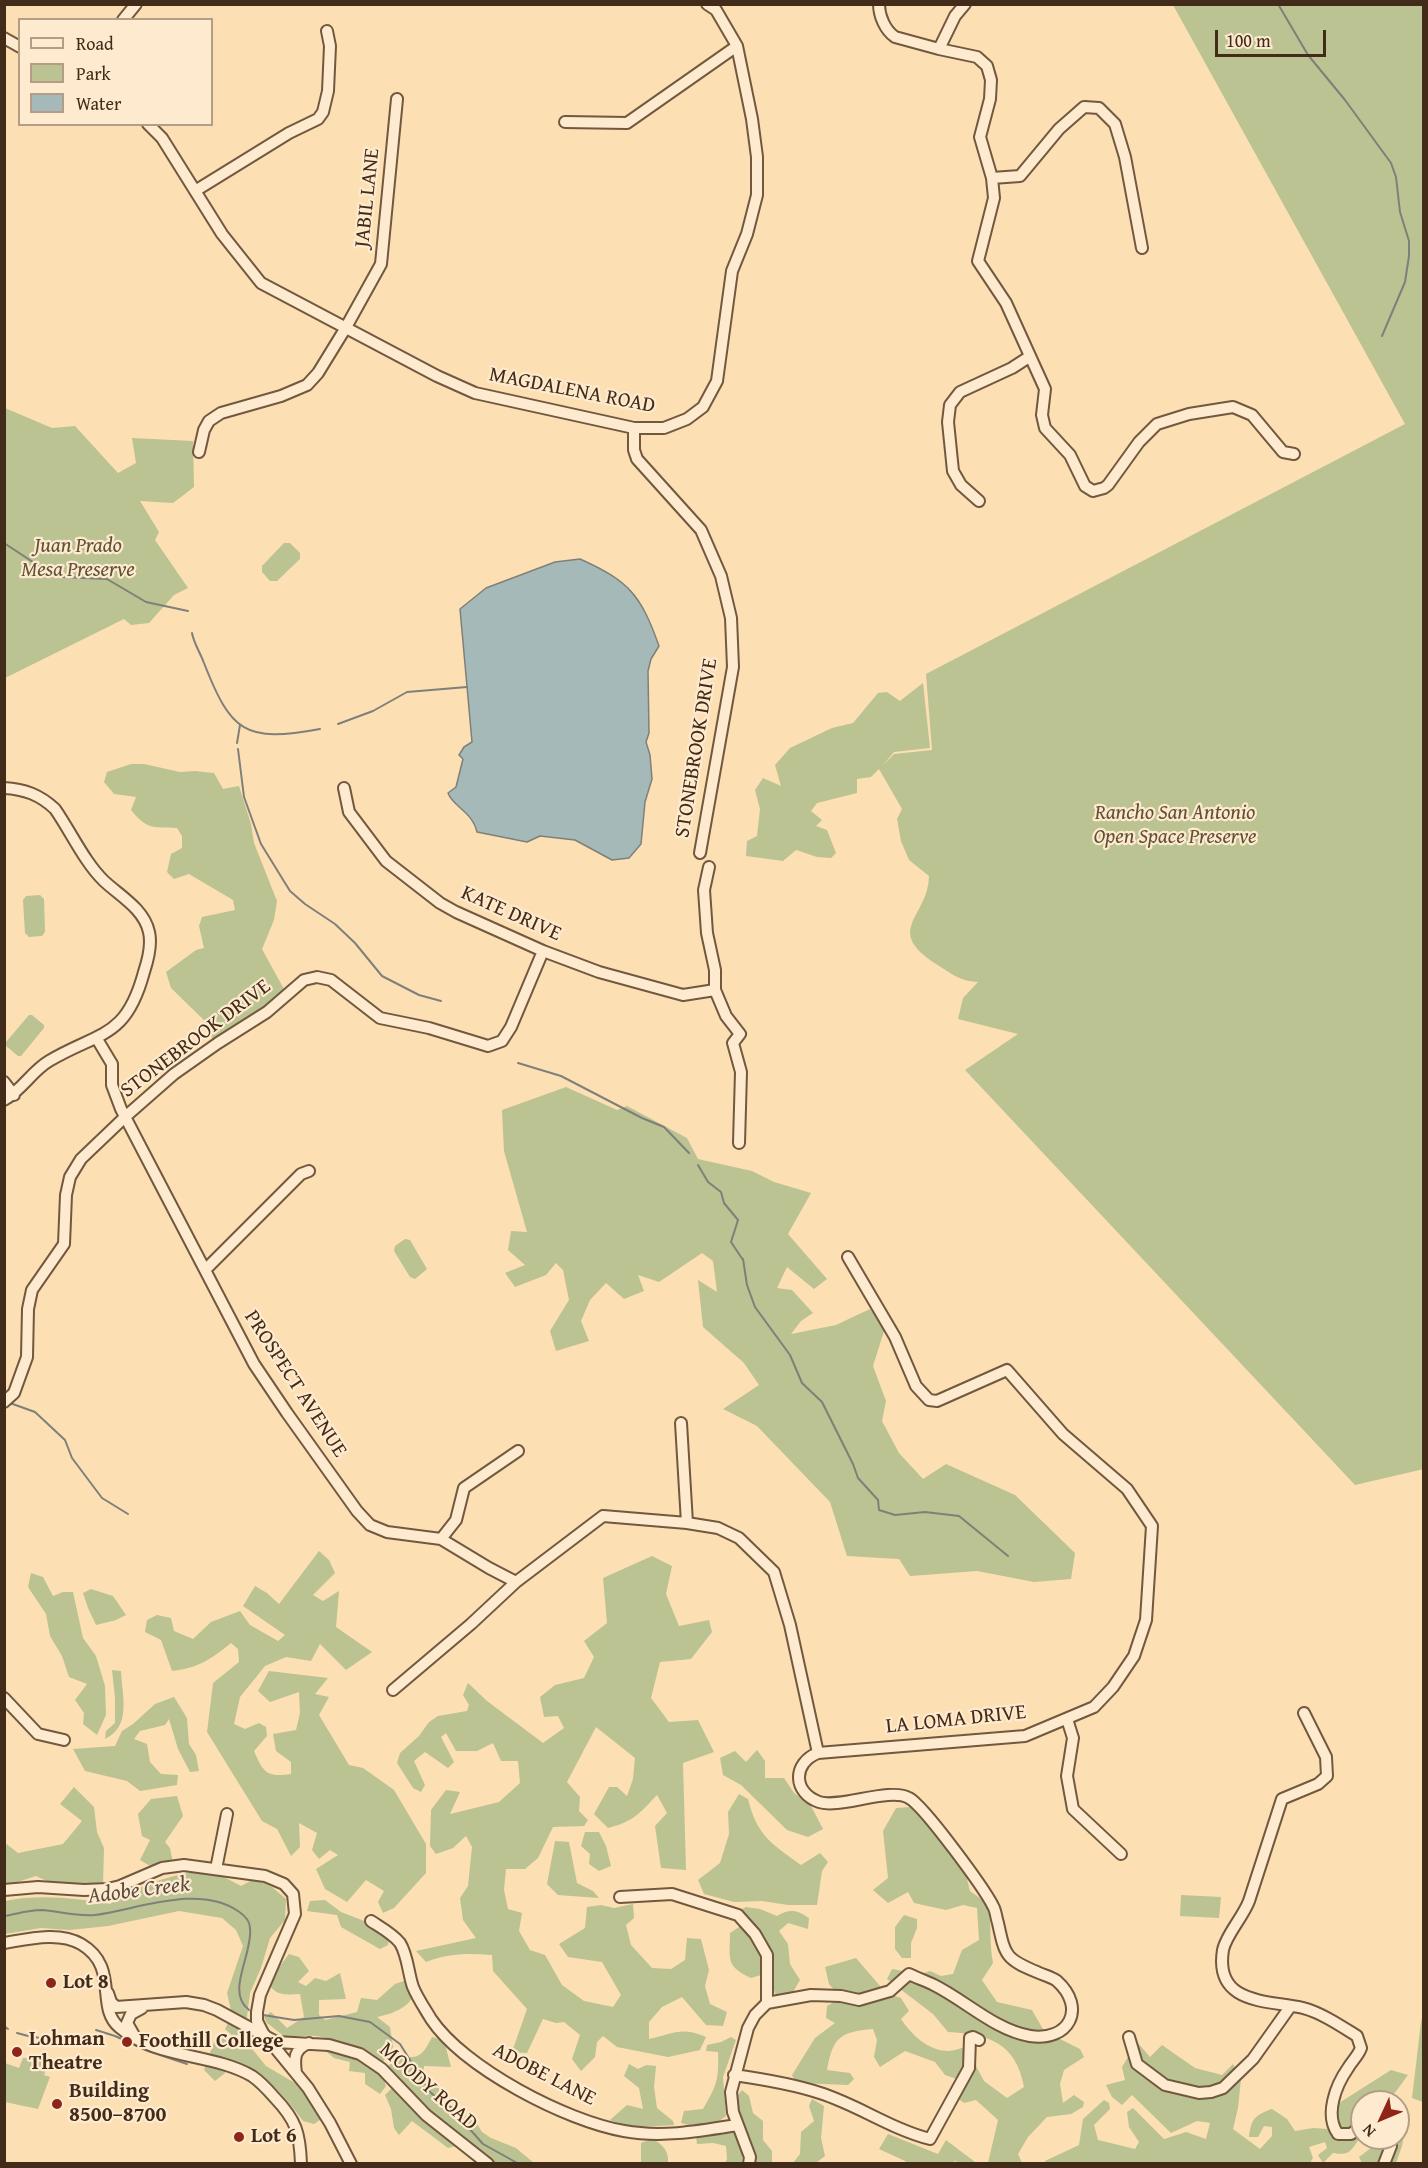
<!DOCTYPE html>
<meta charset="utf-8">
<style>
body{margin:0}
#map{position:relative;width:1428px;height:2168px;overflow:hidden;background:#fddfb4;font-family:"Gentium Book Plus",serif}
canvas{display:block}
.frame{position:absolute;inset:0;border:6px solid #422b18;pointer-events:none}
.legend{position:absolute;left:18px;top:18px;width:195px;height:108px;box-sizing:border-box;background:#feeace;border:2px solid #b39e85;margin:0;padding:8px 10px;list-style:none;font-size:18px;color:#422b18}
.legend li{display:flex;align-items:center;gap:12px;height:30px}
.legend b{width:30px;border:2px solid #b39e85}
.north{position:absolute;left:1350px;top:2090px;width:60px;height:60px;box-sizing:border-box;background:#feeace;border:2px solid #b39e85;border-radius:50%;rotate:226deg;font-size:16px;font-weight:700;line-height:24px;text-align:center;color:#422b18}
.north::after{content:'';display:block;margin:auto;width:21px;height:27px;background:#8f2418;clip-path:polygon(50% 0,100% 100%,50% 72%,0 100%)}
.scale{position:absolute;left:1215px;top:30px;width:111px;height:27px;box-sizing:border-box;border:3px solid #422b18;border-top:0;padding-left:8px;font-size:18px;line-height:21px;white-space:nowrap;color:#422b18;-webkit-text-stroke:4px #feeace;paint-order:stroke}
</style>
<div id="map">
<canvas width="1428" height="2168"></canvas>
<div class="frame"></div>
<ul class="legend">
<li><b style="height:8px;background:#feeace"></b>Road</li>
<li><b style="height:16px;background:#bac391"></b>Park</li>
<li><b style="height:16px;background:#a6b9b9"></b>Water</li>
</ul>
<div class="north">N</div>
<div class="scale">100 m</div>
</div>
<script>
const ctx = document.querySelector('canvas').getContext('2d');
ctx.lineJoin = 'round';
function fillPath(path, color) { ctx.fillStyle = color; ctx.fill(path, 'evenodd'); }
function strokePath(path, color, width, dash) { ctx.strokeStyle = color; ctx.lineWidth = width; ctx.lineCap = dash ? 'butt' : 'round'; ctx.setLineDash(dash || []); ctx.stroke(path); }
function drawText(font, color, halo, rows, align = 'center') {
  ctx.font = font + ' "Gentium Book Plus",serif'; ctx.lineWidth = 4.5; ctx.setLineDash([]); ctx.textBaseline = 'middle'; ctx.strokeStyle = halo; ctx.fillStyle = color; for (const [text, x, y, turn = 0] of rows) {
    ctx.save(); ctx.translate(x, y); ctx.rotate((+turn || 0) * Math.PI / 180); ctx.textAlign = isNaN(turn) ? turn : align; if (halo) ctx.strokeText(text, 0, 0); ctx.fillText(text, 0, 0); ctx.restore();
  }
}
const green = new Path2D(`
 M1173,5H1423L1424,1469L1355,1485L965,1070L1018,1034L958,1019L963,998L978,982C962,982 950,973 936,964C883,929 928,918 929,876L909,860L901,841L897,819L902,809L879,769L871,777L857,779V793L817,803L811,811L822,820L816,826L827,830L836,853L831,858L817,857L796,850L783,861L746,856L747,841L757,836L760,809L755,790L763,778L781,786L775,765L790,748L832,728L853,723L878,693L887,692L900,701L923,683L930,748L894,752L883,765L894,754L932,750L926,674L1405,424Z
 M5,408L52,428L75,426L118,473L136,463L132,438L193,441L194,487L173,503L140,501L159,532L155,540L188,588L174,595L149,623L131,625L124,619L5,678Z
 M284,543H290L300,553V559L277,581H270L262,572V566Z
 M131,764H144L180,772L195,771L214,773L223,789L239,786L251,824L254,843L277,901L274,920L262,949L285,991L270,1003L212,1039L210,1026L171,988L166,972L196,950L204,948L199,926L202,917L235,910L233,900L189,874L174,879L167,872L171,854L182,848V836L177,828C153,827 147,830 131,810L136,797L114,794L104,782L107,772Z
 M40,895L44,899L45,932L42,936L29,937L25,933L23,900L26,896Z
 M29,1015H32L44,1025V1028L21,1056H18L6,1046V1042Z
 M566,1087L617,1110L627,1106L687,1138L698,1159L752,1171L774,1182L811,1193L788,1234L827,1279L814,1289L787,1267L777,1288L792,1290L813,1313L801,1321L791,1334L836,1325L870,1309L885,1328L873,1366L886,1401L882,1421L899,1453L923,1479L946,1464L1015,1495L1075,1553L1071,1579L1034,1582L977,1571L910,1576L899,1559L847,1556L830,1502L757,1426L723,1409L759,1385L744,1363L703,1327L698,1280L717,1292L713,1261L702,1253L659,1282L638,1275L644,1291L624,1299L606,1283L590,1300L581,1321L589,1341L556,1351L550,1331L569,1300L563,1270L556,1263L546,1275L515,1287L505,1273L525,1265L508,1250L511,1231L527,1232L504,1151L502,1110Z
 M405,1239L410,1240L427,1269L415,1279L410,1277L394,1251L395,1246Z
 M319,1551L329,1560L335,1573L313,1595L323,1601L339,1591L336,1627L372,1652L346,1670L320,1644L311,1661L286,1657L265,1666L240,1697L234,1724L245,1729L259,1723L266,1727L267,1736L254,1751C264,1774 267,1777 291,1774V1762L276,1751L273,1734L296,1730L300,1713L299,1692L270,1702L258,1691L269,1671L328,1678L315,1694L329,1697L319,1715L349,1765L363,1768L394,1790L426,1844V1873L394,1908L383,1913L378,1902L384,1891L366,1880L347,1902L325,1889L316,1869L338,1855L330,1850L319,1859L312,1850L317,1833L299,1823L300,1847L291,1856L277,1829L262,1821L207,1732L213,1683L239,1662L238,1649L231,1643C211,1659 199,1668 172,1671L161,1640L145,1632L147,1620L157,1615L171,1618L174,1631L193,1639L211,1622L240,1611L250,1625L278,1641L285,1635L243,1606L255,1586L267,1593L279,1604Z
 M652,1556L672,1566L666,1594L679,1626L709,1620L712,1632L691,1659L660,1662L651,1698L669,1722L698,1720L714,1752L683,1763L686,1870L661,1868L655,1826L667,1813L657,1795C640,1813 633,1822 608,1828L594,1814L609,1787H617L627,1796L633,1779L635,1758L596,1727L567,1782L580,1797L579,1811L588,1820L584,1826L553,1827L538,1858L525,1869H506L504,1890L508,1909L522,1913L519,1931L530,1950L545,1955L562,1985L584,2001L613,2007L621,1995L602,1962L568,1957L559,1944L585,1928L587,1907L601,1905L614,1908L633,1904L634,1918L626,1925L631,1945L652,1968L671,1969L685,1960L687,1938L701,1939L709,1970L705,1986L710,2004L727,2012L723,2026L706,2025L682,1997L662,2007L649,2022V2039C673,2034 681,2026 706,2037L700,2050L668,2057L617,2047L603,2036L597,2042L595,2057L581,2071L572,2059L580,2035L564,2022L556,2023L543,2019L527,2053L512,2052L527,2009L493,1971L492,1955C469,1953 448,1953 426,1962L416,1951L476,1938L463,1920L460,1898L468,1886L472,1847L466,1836L453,1848L436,1854L430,1846L431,1810L446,1790L460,1792L450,1814L499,1802L520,1783L518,1761H501L493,1743L477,1751H456L446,1733L441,1737L454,1762L448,1768L425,1752L414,1761L425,1785L421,1792L413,1788L397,1763L400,1753L419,1736L429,1722L438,1716L467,1711L469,1705L463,1695L468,1683L487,1701L543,1743L564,1728L558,1716L544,1717L540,1697L555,1685L584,1678L594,1657L584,1641L607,1623L603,1578Z
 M31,1573L43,1577L53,1596L63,1592H73L83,1638L96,1656L105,1686L106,1715L97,1735L83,1724L84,1713L75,1700L87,1684L69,1677L62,1656L50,1636L46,1614L28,1587Z
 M91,1589L113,1596L126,1615L116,1620L96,1625L88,1608L83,1593Z
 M112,1670L121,1671C122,1696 132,1726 105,1739L106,1731L115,1723V1698Z
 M174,1697L187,1718L189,1744L196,1755L199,1771L190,1772L178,1749L169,1719L165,1725L140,1731L134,1739L147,1744L150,1762L161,1774L178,1775L177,1785L140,1791L127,1781L85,1771L73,1749L115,1746L122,1731L133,1724L155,1704Z
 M757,1750L765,1761V1778H784L794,1793L811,1806L823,1829L808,1837L787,1830L741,1785L723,1775L720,1758L735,1751L746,1762Z
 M74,1787L94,1807L97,1832L104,1848L103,1885L68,1891L36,1876L5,1886L4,1842L18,1853L63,1844L82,1821L60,1804Z
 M739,1794L748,1799C757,1836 772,1844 801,1865L820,1853L828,1862L822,1871L817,1905H788L762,1901L734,1902L704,1894L698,1880L720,1863L729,1834L728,1812Z
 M177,1796L183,1816L165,1842L170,1848L173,1863L157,1870L140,1860L150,1840L142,1836L138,1814L151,1799Z
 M911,1807L932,1829L965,1871L970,1891L988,1904C992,1924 989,1943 993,1963L982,1980L997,2002L1032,2010L1044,2031L1080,2049L1084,2057L1064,2070L1060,2084L1063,2103L1074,2095L1084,2102L1083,2107L1071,2114L1047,2117L1028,2137L1018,2154L1022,2163H988L998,2120L976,2100L964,2103L956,2097L960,2080L945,2075L935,2062L905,2051L880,2067L874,2057L877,2040L873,2029C840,2032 833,2037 827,2070L850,2073L854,2079L848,2085L796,2083L792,2075L815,2038L835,2023L826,2018L827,2006L841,1998L829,1984L825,1967L856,1958L886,1993L901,1998L909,2011L901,2019C911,2034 928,2051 948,2051C953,2051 961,2048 966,2047L984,2081L1007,2098L1024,2087C1016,2043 989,2034 948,2032L933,2014L887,1979L892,1969L903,1971L914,1977L930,1971L941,1976L953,1974L962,1950L979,1940L977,1908L963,1905L946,1910L914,1903L908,1892L888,1903L873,1890L888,1878L883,1831L896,1808Z
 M585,1832H599L606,1846L611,1866L599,1871L589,1864L590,1854L581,1846Z
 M555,1841L569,1842L577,1883L593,1891L599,1898L558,1895L547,1884Z
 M197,1871L224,1877L241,1886L254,1879L272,1887L286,1899L285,1920L270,1938L261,1968L250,1993L247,2017L243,2022L245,2030L234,2037L225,2029L232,2015L227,1993L243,1946L236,1930L222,1918L179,1911L108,1926L70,1930L41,1928L5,1934V1901C39,1894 75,1898 110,1904C141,1885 161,1878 197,1871Z
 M1181,1895L1221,1897L1219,1918L1180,1916Z
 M325,1900L341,1912L390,1931L388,1945L380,1949L341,1927L337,1915L307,1911L310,1901Z
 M746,1907L760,1909L777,1916C790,1908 797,1910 809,1918L808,1929L788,1923L779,1931L788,1944L790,1964L800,1980L793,1992L776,1996L772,1983V1958L760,1931L739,1911Z
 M904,1915L917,1919V1928L911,1943V1958H902L895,1949V1927Z
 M742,1925C758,1942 763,1951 761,1975L751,1978C725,1966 730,1959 730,1933Z
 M289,1954L299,1957L309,1971L298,1982L306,1986L315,1978L326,1981L340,1973L346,1999L319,2000V2015L325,2020L357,2012L361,1998L377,2000L395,1984L407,1980L414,1995C407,2009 391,2014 377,2017L390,2027L393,2047L383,2062C365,2051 335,2038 315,2036C305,2035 295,2037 285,2037L267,2023L264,2017L271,2012L287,2028L304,2017L300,1994C286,1995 274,1996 268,1982Z
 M1423,2015V2102L1412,2098L1421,2022Z
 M432,2037L444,2040L451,2067L424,2066V2073L450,2098L448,2113L457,2121L467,2115L473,2117L482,2132L491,2138L516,2148L534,2163H496L487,2158L438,2119L388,2066L399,2056C420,2059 422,2056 432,2037Z
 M731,2037L736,2040L723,2077L726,2116C712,2128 698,2128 681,2123L684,2111L703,2109C717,2085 719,2079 718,2052L706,2051L707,2045L721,2042Z
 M228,2038L237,2040L253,2050L266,2066L295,2083L323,2118L314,2124L303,2121C284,2095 260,2067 227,2059L225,2073L215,2081L204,2070L215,2039Z
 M1137,2042L1150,2057L1162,2045L1195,2068L1222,2075L1233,2064L1241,2079L1238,2108L1233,2129L1260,2149L1272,2136V2127L1264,2126L1258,2137H1249C1251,2119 1255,2115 1272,2109L1287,2119L1295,2131L1313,2128L1328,2129L1339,2103L1391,2070L1408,2075C1391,2098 1392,2102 1362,2102V2121L1356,2127L1359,2139C1351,2151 1349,2156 1333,2153L1323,2163L1318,2155L1327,2148L1325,2142L1309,2147L1313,2158L1310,2163L1045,2164V2161L1079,2145L1083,2119L1104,2100L1109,2103L1110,2109L1094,2125L1098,2140L1135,2149L1139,2142L1129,2127L1127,2112L1133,2108L1164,2139L1186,2132L1206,2139L1210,2123L1197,2121L1171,2133L1132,2095L1122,2105L1112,2097L1106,2085L1125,2080L1122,2067Z
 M323,2049L362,2058L381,2071L386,2086L380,2094L365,2084V2073L349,2071L350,2062L334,2058Z
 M23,2058L49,2059L44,2075L50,2077L38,2109L5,2102V2063L19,2068Z
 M629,2064L638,2069L646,2065L656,2066L654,2087L657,2108L673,2121L674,2125C652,2126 631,2130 610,2120L627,2105L643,2109L639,2088L624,2076Z
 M392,2088L456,2146L448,2148L412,2121L399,2135L394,2128L391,2109L385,2095Z
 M742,2090L749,2096L753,2113L763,2121V2140L772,2151V2163H755L757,2156L748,2135L738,2129L740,2116L737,2096Z
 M812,2099L824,2106L821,2138L825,2156L816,2163H793L800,2154L801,2132L814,2121L809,2106Z
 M729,2129L739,2133L744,2148L742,2163H725L727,2159L726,2146L713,2143L697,2144L696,2136Z
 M1405,2129L1402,2146L1396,2163H1362L1359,2157L1371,2148L1368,2138H1398V2133Z
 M888,2134L938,2154L946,2140L975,2162L983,2163H960L955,2161L951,2163H906L905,2161L879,2149Z
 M652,2139C663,2144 669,2151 668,2163L639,2164L641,2162V2143Z`);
const water = new Path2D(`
 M580,559C629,581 641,595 659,646L651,659L648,671L649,733L646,742L650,755L652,779L645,802L641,844L629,858L612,860L575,840L540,836L527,842L477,832C472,811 453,807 448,793L456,787L463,759L459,755L464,747L472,742L460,609L486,588L555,562Z`);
const stream = new Path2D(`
 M1278,4L1308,55L1345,100L1391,163L1396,177L1400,212L1409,241V256L1405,282L1382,336
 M4,543L42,568L63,577L107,579L146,602L188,611
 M192,633C194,644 200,652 204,663C231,732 245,743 320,729
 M338,724L373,711L407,692L467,687
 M237,743L240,725
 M238,749L244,797L261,844L290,891L305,904L335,924L355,943L382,976L419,995L441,1001
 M518,1063L561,1076L642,1118L664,1127L689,1153
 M698,1165L708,1182L721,1192L724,1203L738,1220L731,1242L743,1260
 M743,1259L747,1285L755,1307L790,1355L802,1383L822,1402L853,1464L858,1478L878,1500L879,1510L895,1515L925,1512L959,1516L1008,1556
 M10,1403L35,1412L65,1440L72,1458L102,1498L128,1514
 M4,1916C16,1914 29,1910 41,1910C58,1911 78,1917 95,1915C139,1909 198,1884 238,1911C244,1915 250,1920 250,1928C253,1955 225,1992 249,2010
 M263,2015L294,2020L339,2016L370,2022L400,2044L430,2092L445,2105L457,2109L467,2126L483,2144L519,2164
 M4,2026L8,2029
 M96,2030L115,2036L148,2051L187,2064
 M17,2033L32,2037L70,2041`);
const minor = new Path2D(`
 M879,4C879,16 885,30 895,37L939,49L977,57L987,66L991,80L990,99L980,137L992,178L994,198L978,261L1006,303L1045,389L1042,415L1045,428L1070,455L1085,486L1093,491L1104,488L1108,485L1139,442L1157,424L1189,414L1233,407L1252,415L1283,452L1294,454
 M123,20L136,4
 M4,38L20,47
 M939,49L955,16L965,4
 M565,122L627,123L737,46
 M148,124L162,138L222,234L261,283L437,376L475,393L634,428H664L687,419L703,407L717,381L732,271L747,234L757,195V157L752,119L737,46L716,10L707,4
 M992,178L1020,176L1059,129L1084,107L1099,108L1115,124L1125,157L1142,248
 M195,191L289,133L318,119L323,112L328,91L330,46L327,31
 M634,428V450L637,459L701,530L721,576L731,618L733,667L700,853
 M199,452L204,430L209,421L221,413L281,396L307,385L318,373L345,329L381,264L397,99
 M979,501L961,485L953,471L948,422L950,405L960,392L1012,368L1029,357
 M4,788C25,789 40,795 55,809C71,832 85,863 104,881C120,896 144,909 149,932C152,945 148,960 144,972C126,1039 100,1031 49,1061C32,1071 22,1090 4,1100
 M344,788L349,812L386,861L440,903L456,912L543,951L599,972L683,995L715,990
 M709,867L704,890L707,933L715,970V990L726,1016L740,1034L733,1043L741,1072L739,1143
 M97,1039L112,1064V1085L121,1109L254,1364L287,1413L357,1511L370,1525L387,1532L441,1539L489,1568L516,1582
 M4,1082L14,1095
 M206,1269L301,1174L309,1171
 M4,1402L14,1393L27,1357L28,1309L32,1290L64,1244L66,1195L70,1177L81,1159L125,1117L174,1074L218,1043L267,1012L304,980L317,977L331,980L380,1018L429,1028L488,1046L502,1041L511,1027L543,951
 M681,1423L687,1523
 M441,1539L456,1520L464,1488L518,1451
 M393,1690L471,1624L516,1582L603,1516L687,1523L718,1528L739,1538L774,1572L790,1625L818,1753
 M4,1698L38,1734L64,1740
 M1304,1713L1326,1757L1327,1776L1318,1784L1282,1799L1249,1901C1243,1917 1226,1935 1223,1950C1214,2005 1268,2000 1303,2008C1322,2013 1341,2026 1357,2036L1361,2048C1358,2056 1352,2061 1348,2068C1336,2085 1324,2115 1338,2134H1351L1362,2125
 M1067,1719L1073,1738L1067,1776L1073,1809L1121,1854
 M216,1869L227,1814
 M4,1890L38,1887L84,1890L108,1889L120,1886L162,1868L184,1865L265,1876L284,1884L293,1894L295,1914L260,1995L257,2012V2021L263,2033L308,2088L330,2123L351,2164
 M620,1897L672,1894L738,1915L755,1934L767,1955V2003L755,2015L748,2028L731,2092L733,2112L750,2157L749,2164
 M371,1921C380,1927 393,1934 400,1943C408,1956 408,1973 413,1987C417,1997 425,2009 431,2019C464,2068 566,2121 624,2131C662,2138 700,2131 737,2125
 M4,1943C28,1939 59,1931 81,1944C120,1967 95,2007 119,2027C155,2059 213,2053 252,2076C261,2082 268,2090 275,2098C296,2120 300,2133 301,2164
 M108,1993L111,2002L116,2007L186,2002L204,2005L217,2010L276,2042L329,2045L360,2054L382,2069L426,2115L488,2164
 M767,2003L811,1995L841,1996L859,2000L890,1991L909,1974C917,1978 926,1981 934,1985C966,2001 995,2030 1030,2036C1069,2042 1087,2008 1057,1981C1052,1977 1043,1975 1037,1972C1005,1959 1005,1955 998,1923C996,1917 996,1911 993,1906C984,1888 924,1806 909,1798C890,1787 839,1809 819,1802C793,1793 792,1763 818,1753L1025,1736L1094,1707L1113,1687L1134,1656L1146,1620L1152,1526L1127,1489L1063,1434L1007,1370L937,1401L929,1400L916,1386L895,1337L848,1257
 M135,2037L127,2023L131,2014L142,2008
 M1129,2037L1137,2064L1165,2085L1199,2093L1211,2092L1223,2088L1253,2059L1290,2007
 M296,2073C294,2058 294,2049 309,2043
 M734,2075C762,2079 793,2084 820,2093C858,2105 891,2129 930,2139L969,2068L970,2038L973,2037L979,2040
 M1384,2164L1391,2146L1390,2138`);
const markers = [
 [51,1983,6,"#8f2418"],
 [127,2042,6,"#8f2418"],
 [17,2052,6,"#8f2418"],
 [57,2104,6,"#8f2418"],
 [239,2137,6,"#8f2418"]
];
const streetNames = [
 ["JABIL LANE",368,198,-84],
 ["MAGDALENA ROAD",572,391,11],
 ["STONEBROOK DRIVE",697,748,-81],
 ["KATE DRIVE",511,914,24],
 ["STONEBROOK DRIVE",196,1039,-37],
 ["PROSPECT AVENUE",295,1384,57],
 ["LA LOMA DRIVE",956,1720,-6],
 ["ADOBE LANE",544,2075,27],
 ["MOODY ROAD",428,2087,41]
];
const parkNames = [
 ["Juan Prado",78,547],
 ["Mesa Preserve",78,571],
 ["Rancho San Antonio",1175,814],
 ["Open Space Preserve",1175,838]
];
const poiNames = [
 ["Lot 8",63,1983],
 ["Lohman",29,2040],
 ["Theatre",29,2064],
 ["Foothill College",139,2042],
 ["Building",69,2092],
 ["8500–8700",69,2116],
 ["Lot 6",251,2137]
];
const waterNames = [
 ["Adobe Creek",139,1891,-7]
];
fillPath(green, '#bac391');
fillPath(water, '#a6b9b9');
strokePath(water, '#7e8079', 1.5);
strokePath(stream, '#7e8079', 2);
strokePath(minor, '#71583f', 14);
strokePath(minor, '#feeace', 10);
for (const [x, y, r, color] of markers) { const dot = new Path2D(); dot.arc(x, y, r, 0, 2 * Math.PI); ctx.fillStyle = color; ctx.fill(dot); strokePath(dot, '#feeace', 2); }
drawText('21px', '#422b18', '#feeace', streetNames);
drawText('italic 21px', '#605136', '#feeace', parkNames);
drawText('bold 21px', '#422b18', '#feeace', poiNames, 'left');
drawText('italic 22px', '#5b4e40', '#feeace', waterNames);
</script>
